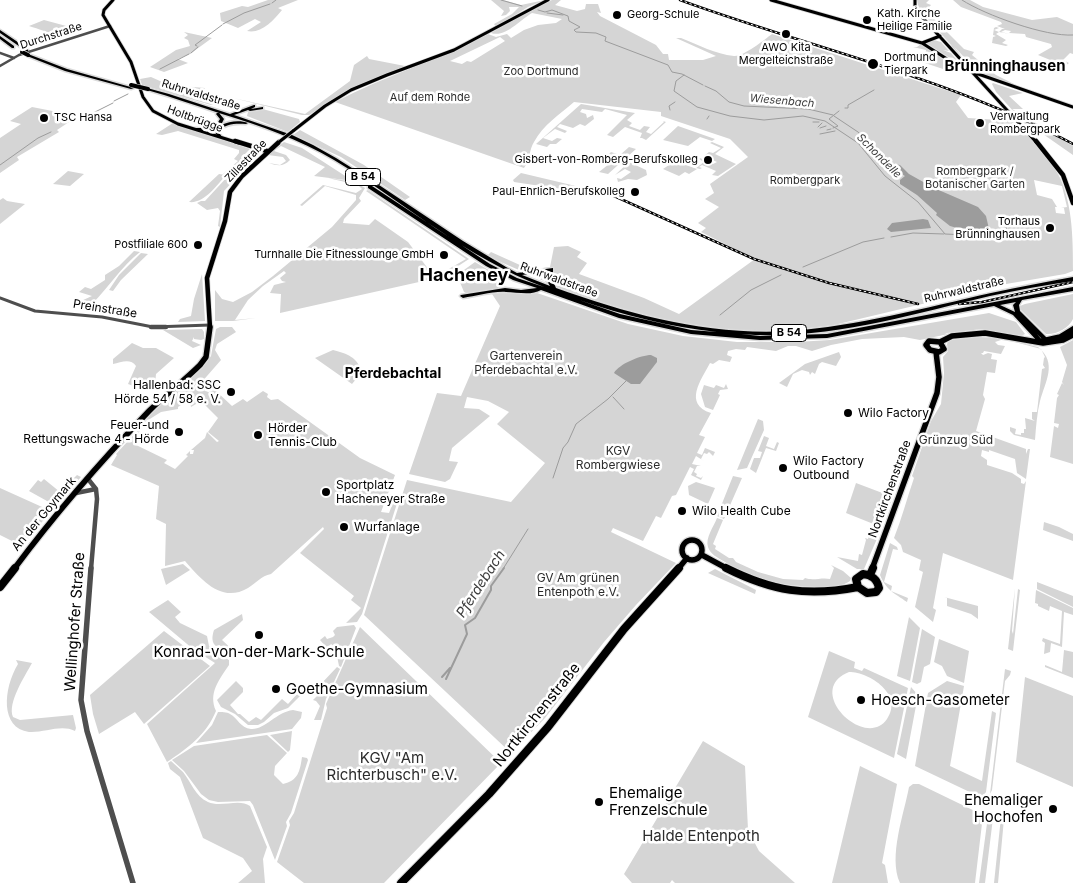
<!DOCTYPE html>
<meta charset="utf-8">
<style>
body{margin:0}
canvas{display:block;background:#fff}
</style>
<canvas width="1073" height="883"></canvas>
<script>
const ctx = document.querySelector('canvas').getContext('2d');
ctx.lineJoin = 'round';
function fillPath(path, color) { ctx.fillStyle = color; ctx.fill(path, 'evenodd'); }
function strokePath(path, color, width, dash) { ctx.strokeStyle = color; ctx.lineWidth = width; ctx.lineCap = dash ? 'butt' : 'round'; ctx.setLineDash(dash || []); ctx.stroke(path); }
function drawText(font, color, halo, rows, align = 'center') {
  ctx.font = font + ' Inter,sans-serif'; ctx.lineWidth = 5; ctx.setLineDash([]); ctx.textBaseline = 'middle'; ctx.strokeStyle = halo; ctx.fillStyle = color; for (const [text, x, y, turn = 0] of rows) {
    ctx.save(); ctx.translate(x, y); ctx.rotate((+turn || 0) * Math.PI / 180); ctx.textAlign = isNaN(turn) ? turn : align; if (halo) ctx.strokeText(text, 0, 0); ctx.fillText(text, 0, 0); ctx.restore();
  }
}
const green = new Path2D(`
 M268,0H298L278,8L282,10C273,21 261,34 247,31L261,22L255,19L238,28L221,21L220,13L242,6L248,7Z
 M491,0H503L521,5L545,0L528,7L496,27L494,24L512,14L519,7H509L510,11L506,15L501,16L504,11Z
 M552,0H561L555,5L577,11L585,9L586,4H598L601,13L597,12L600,16L656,45L663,54H668L669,60H703L716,56L676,38H681C699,45 715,54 734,56C743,57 764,40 772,34L961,95L956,102L968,118L1015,121C1029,136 1044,152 1055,169C1073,196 1073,240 1073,271L1065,274L1006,284L834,325L777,332L725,330L649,317L576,295L487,256L491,252L531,270L550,267L554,247L568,246L581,252L577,257L587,263L579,274L644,298L679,314L755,259L701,232L706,228L698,223L719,207L705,199L714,193L710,184L748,157L730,139L661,116V112L574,102C560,114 543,125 534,142C529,150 530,160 524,168L335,102C384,76 439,60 488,34L496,37L507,34L511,38L524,30L538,25L556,23L562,19L532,13C520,20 505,38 491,33L535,7ZM500,37L505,41L471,62L467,61L462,64L450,61ZM1034,180L1062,186L1067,207L1061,208H1064L1065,214L1056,213L1055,207H1057L1052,199L1037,195Z
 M917,0H929L926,3L931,5L927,10L931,16L964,49L974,52L972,55L996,75L1018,86C1008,87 980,74 972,66C966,60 961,53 954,47L964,59L950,45L952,46L919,9Z
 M953,0H970L983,7L1032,20L1057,17L1073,24V54L1070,53L1063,60L1069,63L1065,66L1038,55L1052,47L1051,44L1026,37L1025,34L1009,33L1011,31L1005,30L1001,32L1010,34L999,32L996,34L1006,40L1002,43L1008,45L1006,46L992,43L993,37L996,36L993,35L994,28L996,27L999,28L994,30L999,32L1002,29H1005L997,26L1002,24L1001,22L961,7Z
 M44,20L70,27C55,38 46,31 29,26Z
 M184,32L212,38L190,54L178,59L188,63L164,72L150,67L176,50L190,46L188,40L184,38L188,35Z
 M934,40L941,42L949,51L943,50L951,53L961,65L926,43Z
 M921,44L950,64L944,65L945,67L943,69L919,61L925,56L926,50L913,47H917Z
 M367,56L369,59L405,66L349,90L309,115H302L233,98L305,114L350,81L354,65Z
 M151,77L169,85L205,88L200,96L216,103L211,105L142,85L140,79Z
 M993,83L1023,93L1009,96L1023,109H1012L1052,132V134L1073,146V155L1040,132L1033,133L996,92L992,84Z
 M581,104L635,113L627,120L632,123L629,126L640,130L644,126L650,127L646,132L651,134L664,122L663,121L666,122L646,140L642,138H640L642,133L625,127L613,137L607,135L627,115L605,109L602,112L582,109L580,112L586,114L587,118L593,115L594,119L585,126L580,124L573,128L560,124L557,127L567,131L565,133L555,129L543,138L552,141L557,138L562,139L556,144H550L547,147L536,144Z
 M32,107L78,116L57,130L59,132L17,157L19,160L0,173V138L21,124L10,121Z
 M259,108L299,119L300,122L288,132L247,116L248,112Z
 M173,123L250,149L241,158L254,161L239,175L223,174L238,161L234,159L239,153V150L178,131L162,135L156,134Z
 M678,126L715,139L712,141L700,137L688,146L663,140Z
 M300,130L364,165L410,197L405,200L341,157L293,135Z
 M284,142L302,148L353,181L314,176L325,167L281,146L274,151L286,155L290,160C283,167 278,166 269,163L280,165L286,161L283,157L268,155Z
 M712,142L724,147L715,154L736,164L718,176L712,175L716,171L702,165L699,167L702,168L700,169L696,168L704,162L699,159L700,158L713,164L717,162L704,156L709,152L713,153L721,148L710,143Z
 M629,147L636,149L608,174L599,172L609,164L602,161L611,152L620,155Z
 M675,161L697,169L689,174L685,172L679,176L663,169Z
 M629,162L646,170L647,175L637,180L628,179L618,182L617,178L621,179L631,172L625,169L615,175Z
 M68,171L84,174L70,186L53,184Z
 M521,173L580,187L584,189L580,192L514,182L513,180Z
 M219,174L226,175C217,185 204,204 189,202Z
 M228,176L237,177L224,191L220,227L218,226L220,211L218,208L207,210L197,203L201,201H205Z
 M328,178L355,182L365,188L359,198L361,201L344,219L343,223L369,225L375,219L408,242L429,270L424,274L426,277L434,275L436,276L428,280L280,313L281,294L270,293L274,285L286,282L282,281L280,278L286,273L284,271L263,286L248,300L235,320L256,318L233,321H215V290L222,299L233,302L252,292L273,276L332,227L356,200V195L325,186L302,206L300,205L323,185L356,193L362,189L358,185Z
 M368,190L469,259L449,272L447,270L466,259L366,191Z
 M3,198L7,201L25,204L0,224V200Z
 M134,251L140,252C121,267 109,287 92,304L81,301L92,296L79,292L85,287L91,289L105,280V275L119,266Z
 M141,253L148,254L121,280L113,291L109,290L119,275Z
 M475,262L504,279L505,284L500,288L468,294L464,292L457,275Z
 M202,274L205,321L178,322L180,319L191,316L194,299Z
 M508,292L537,293L628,324L683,336L737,342H797L830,340L989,313L1016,322L1025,334L1021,336L982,329L947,333L945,334L953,333L920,340L904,337L862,339L831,345L812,351L796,346H788L776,351L747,347L745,350L736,349L728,351L727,355L732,357L730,362L719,360L713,364L710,363C701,380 683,404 711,413L699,435L705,437L697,453L702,455L705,448L715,452L713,456L709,452L707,454L704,453L701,459L704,461L696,456L692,464L701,466H697L694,472L697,474L696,476L701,478L703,476L701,480L691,475L694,469L690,467L676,495L672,496L661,518L656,516L643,541L613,528L611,532L676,563L636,605L604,642L545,718L511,753L364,615L407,480L511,502L545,463L497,424L509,412L488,401L467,397L464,408L479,409L490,416L452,448L449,461L458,462L450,479L445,482L409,474L437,393L461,396L500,306L492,294Z
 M1073,294C1073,301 1073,312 1073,319C1069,328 1056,335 1046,334L1020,309V306L1025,304Z
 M220,327H232L236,332L217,344L215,350L221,360L200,384L208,392L215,390L232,406L243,399L247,402L263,391L268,394L267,397L271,400L278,399L360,458L395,475L381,512L389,513L396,495L399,497L362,614L357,622L346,623L361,608L351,600L354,596L300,553L324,529L323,527L271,574C261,576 256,583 248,588C221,604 201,579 185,561L165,566L166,524L156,519L159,486L111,465L117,455L116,454L140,428L141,430L135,437L138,439L141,438L134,444L167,460L164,463L175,469L188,456L186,455L190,451V454H193L194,450H191L205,438L207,432L217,442L219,441L208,432L218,418L201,401L191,407L190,402H186L178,407V409L161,412L145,422L148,417L206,363L211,356L216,329Z
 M202,329L204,332V339L201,340L194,339V337L192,341L201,345L193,348L163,330Z
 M979,337L997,338L1001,340L995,342L998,345L1005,346L1001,354L984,351L983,353H981L983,355L988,353L992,354L991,359L997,360L995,373L987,372L983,395L985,399L976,431L1026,449V454L1028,449H1030L1026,479L1017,473L1015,459L989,450V452L982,450L981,456L987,460V465L1012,473L1021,479V483L1024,484L1026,481L1013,580L943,553L933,608L936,610L933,622L915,607L923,572L919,570L921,560L903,552L901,545L894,538C902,518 907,498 914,478L912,476L931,421L941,404L944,373L943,357L948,351L947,344L949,340Z
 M1000,338L1038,347C1058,363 1045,382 1040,401C1037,413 1036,427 1035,440L1014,435L1010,431V427L1016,429L1015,434L1021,435V433H1024V429H1026L1025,418L1035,421L1032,419V412H1037L1042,369L1045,368L1043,365L1044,358L1045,357L1041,349Z
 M1073,340V464L1050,457L1054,426L1058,428L1059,424L1054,423L1057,398L1059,395L1057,394L1062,383L1064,385L1062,382L1067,365L1060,347Z
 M132,343L143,348H156L174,358L156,374L155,384L145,390L128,384L136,366C131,358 121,362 113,364V359Z
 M333,350C348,354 357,357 362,372L352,384L315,358Z
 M839,352L841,357L836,366L822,362L819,364L815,374L812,372L810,375L809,372L802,370L793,374L787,387L779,383L805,364Z
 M726,384L728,389L720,390L718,394L720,395L713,410L705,407L701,394L704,385L714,388L716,385L724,388Z
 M758,419L763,421L764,430L747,468L737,470Z
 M764,436L769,438L766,446L774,449L777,442L779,443L776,451L766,448L756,473L750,469L754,458H760L762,452L758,451Z
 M77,475L81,477L56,506L29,491L38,480L41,482L44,479L60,492Z
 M733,476L742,478L724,519L717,516Z
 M696,482L715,488L708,504L689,495L688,486Z
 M856,483L893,497L882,525L877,523L876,525L846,513Z
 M0,488L51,511L22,546L0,535Z
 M717,518L723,520L713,544L716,546L715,549L729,558H733L736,562L758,572L783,579L803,580L805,578C813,581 822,577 830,579L834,568L831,565L843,571L851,578L850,581C840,588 828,587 817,587C783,586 753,580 725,562C718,558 710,554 708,547C705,538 714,526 717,518Z
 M1044,522L1059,527L1073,534V541L1043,530Z
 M873,526L878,528L879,526L882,527L864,569H857L837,557L858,561L859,554L862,555L866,540L865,538L868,539L870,531L868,528L871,529Z
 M890,543L897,547L898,550L893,549L884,582L892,586L891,591L908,598L907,602C894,593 886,590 880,575Z
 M183,564L190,570L166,585L161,569Z
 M715,569L756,590L755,594L708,573Z
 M1037,582L1073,596V607L1037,589Z
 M1015,588L1012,631L1013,634L1018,589L1020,590L1013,651L1008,649Z
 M1036,590L1073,608V615L1064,612L1062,647L1051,643L1050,652L1044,654L1045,643L1042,641L1043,638L1060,644L1062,611L1050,606L1049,611L1038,606V604L1035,603Z
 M944,597L978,606V619L971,614L947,606V598Z
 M168,600L181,612L175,617L180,623L207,636L209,646L229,660V665C219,680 208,693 216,711C206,735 188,748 167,762L147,724L215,663L193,649L149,612Z
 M242,614L243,620L222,640L236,653L234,654L219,645L217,647C211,643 212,636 214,630Z
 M907,615L920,628L910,681L897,676L909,617Z
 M354,625L356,628L341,667L339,666L337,656L341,652L331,644L327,648L320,640L325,636L327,639L333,637L335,635L333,631L337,627Z
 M360,627L501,763L384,883H304L277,862L290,825L289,821L294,813L327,708L326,704Z
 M922,629L935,637L930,664L924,667L921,682L917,684L912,682Z
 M164,631L210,666L144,724L135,712L99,734L93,714L90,695Z
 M939,639L969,651L964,683L947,676L942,666L934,662Z
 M1064,650L1073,652V678L1045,667V665L1062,672Z
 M829,651L855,662L854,668L862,671L864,668L908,688L894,758L808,717ZM849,672C870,672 904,695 887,719C865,751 803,690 849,672Z
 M16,660L32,663C25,676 7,703 13,717L20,720L73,715L76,728L75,731C61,724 44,733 29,732C0,728 3,689 18,664Z
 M337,667L340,669L326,699L321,720H314L320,706L316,701L313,700L320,693V685Z
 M1005,669L1011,671L1010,675L1005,681L992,790L990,794Z
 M1025,677L1073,696V787L1016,762Z
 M236,681L243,688V692L230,705L238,714H240L249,722L256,717L261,720L282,699L288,704L298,693L301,695L288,708L274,713L264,722L258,725H248L235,714L221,707L217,700Z
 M947,681L964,686L950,766L982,781L992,711L996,713L986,792L983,796H978L915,766L928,693Z
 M911,687L918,695L906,759L897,754Z
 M293,710L302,712L301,718L292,729L196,743L212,725L218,712C221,712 227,712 230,714C238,718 240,728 251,729C265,730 276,712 293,710Z
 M292,731L290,750L288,752L270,735Z
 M267,735L287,753L275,766L274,775L283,784C298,781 300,771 302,757L307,758L308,760L291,813L286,822L287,826L275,860L253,805L250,801L218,802L209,800L201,794L184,771L172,760L194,746Z
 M703,741L745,766L748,830L759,851L795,883H675L672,880L670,883H632L624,874Z
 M171,761C175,765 179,768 183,772C191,782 195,796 208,802C221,808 239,798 250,806L267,847L263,859L265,883H238L252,871L243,858L203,838L180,777L170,769L168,763Z
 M860,766L897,784L882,863L885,865L888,883H832Z
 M913,784H919L983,815L975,883H900C888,857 904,814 909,787Z
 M988,816L993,818L985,883H979Z
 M1001,817L1004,819L998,883H994Z`);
const water = new Path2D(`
 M894,164L900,165L909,174L934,188L978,207L986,216L989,229L988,231L964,230L950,226L936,215L937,213L917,195L900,184V180L905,176L891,167Z
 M923,219L928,220L931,228L891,232L887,229L892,223Z
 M651,355L657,358V362L640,384H631L614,373C619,364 641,355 651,355Z`);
const streamFar1 = new Path2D(`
 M501,0L522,6
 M962,0C985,15 1046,37 1073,35
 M272,3L276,0
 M538,10L545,12L552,10L568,16L569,21L580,27L574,30L576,32L596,33L606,37L605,41L668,65L672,72L682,74L703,85
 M547,13L563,15
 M223,24L244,13L270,4
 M197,46L195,45L222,25
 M191,53L198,47
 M160,69L189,54
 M684,75L676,81L674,91L697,107L730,116L764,120L803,116L825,121L858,143L885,176L918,202L945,234L1010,237L1011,233L1006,228L1008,224L1023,220L1037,222
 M705,86L716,91L729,102L744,106L808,109L833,115
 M114,101L128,94
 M845,108H848V105L874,90
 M670,110L669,106L675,102
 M834,116L858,132L894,164
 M76,118L91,114L113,103
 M707,119L709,116
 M813,122H819
 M818,127L822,123
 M820,128L826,126
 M833,128L838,126L829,119L839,111
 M827,130L831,129
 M820,134L835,131
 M0,165L38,138L51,132
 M891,237L913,233L944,234
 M803,267L863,242L884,238
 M720,315L751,290L781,275
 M613,397L624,409
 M553,478L563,448L568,442L576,424L608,399L627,380
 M503,569L528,529`);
const stream = new Path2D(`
 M442,677L450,668
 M446,679L467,634L465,625L475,618L491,590V586L504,568`);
const minorFar3 = new Path2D(`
 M0,53L14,58
 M0,66L19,55L110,26`);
const minorFar2 = new Path2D(`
 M0,298L35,311L102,317L153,327L210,325`);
const minorFar1 = new Path2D(`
 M151,327H166
 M88,479L96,489L97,499L91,569
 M76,493L96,489`);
const minor = new Path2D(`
 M91,568L81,700L87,731L133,883`);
const majorFar3 = new Path2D(`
 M113,0L104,10L103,15L131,62L143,97L153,111L178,124L239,143
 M771,0L922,43L961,68L1073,107
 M915,0V7L921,16L1037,143
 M922,43L940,36
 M293,131L325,106L351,90L387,75L454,50L548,0`);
const majorFar2 = new Path2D(`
 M235,141L267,151
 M1036,141L1063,175L1073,203
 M210,328L207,278L225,221L230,192L242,176L279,142`);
const majorFar1 = new Path2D(`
 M929,341L940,342L944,349L939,352L930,350L926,345Z
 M1042,341L1060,337L1073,329
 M940,342L952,336L985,333L1043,343L1063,340L1073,335
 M682 550a10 10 0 1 1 20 0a10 10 0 1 1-20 0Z
 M702,555L728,569
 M14,569C55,514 101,461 149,411C165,395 184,381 200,365L206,357L210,327
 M678,569L687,558
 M872,569L937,393L939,377L936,352`);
const major = new Path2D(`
 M726,568C772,591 807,597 858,587
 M863,574C872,575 877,579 879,588L876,592L867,593L858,587L856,579Z
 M870,575L873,568
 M0,587L15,568
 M401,883L489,794L548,727L624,629L679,568`);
const highway = new Path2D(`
 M0,30L28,49V51H26L0,33Z
 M0,36L14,46V48H12L0,39Z
 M28,54L67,69L134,88L131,89L65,71L27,56V54Z
 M147,88L169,94L230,114L254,105H255V107L251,109L263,107V109L250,111L248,110L234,115L292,135L313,145L336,158L379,185L463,241L506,267L517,273L553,268V281L556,288C631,315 710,336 790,331C858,326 924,308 991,293C1018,287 1046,282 1073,277V281C1045,285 1018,290 990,296C909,315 825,341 741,334L760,336L827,334L1073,287V291L1022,300L1019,305L1020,311L1049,340L1046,342L1044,341L1037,334L1043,341L1040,343L1038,342L1013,315L994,306L827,338L760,340L691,334L619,318L541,290C531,296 517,292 506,292C493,291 476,296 463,298L460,296L461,295L505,288L521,290L537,288L513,280L486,266L368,188V186H372L490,264L517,278L544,287C466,258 404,202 334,160C299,139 261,126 222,114C197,106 172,97 147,90ZM548,271L547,281L550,286L522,275ZM579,300C624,315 670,327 717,332L691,330L620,314ZM1016,302L1013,305L1015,312L1000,305Z
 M217,113H219L224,119L221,125C230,121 240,120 248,123L246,124C235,123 226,124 218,131L222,137L220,138H219L214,131L218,127L208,130H195V128H208L217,124L220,119L216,114Z`);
const rail = new Path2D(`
 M680,0C811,48 950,78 1073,144
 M603,191L754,259L829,283L918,304
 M959,304L982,302L1073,282`);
const majorBridge = new Path2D(`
 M279,142L293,131`);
const highwayBridge = new Path2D(`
 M22,52L28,55
 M131,85L148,89`);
const markers = [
 [617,15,5,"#000"],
 [867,20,5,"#000"],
 [786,34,5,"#000"],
 [873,64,6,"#000"],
 [44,118,5,"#000"],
 [980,123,5,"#000"],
 [708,160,5,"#000"],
 [635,192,5,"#000"],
 [1050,228,5,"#000"],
 [198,245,5,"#000"],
 [444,255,5,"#000"],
 [231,392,5,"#000"],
 [848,413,5,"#000"],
 [179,432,5,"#000"],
 [258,435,5,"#000"],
 [783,468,5,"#000"],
 [326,492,5,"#000"],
 [682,511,5,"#000"],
 [344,527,5,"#000"],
 [259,635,5,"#000"],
 [276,689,5,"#000"],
 [861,700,5,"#000"],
 [599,802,5,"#000"],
 [1053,809,5,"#000"]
];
const farPoinames = [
 ["Kath. Kirche",877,14],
 ["Heilige Familie",877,27],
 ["Georg-Schule",627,15],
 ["AWO Kita",786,48,"center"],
 ["Mergelteichstraße",786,61,"center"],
 ["Dortmund",884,58],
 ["Tierpark",884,71],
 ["Verwaltung",990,117],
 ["Rombergpark",990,130],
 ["TSC Hansa",54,118],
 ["Gisbert-von-Romberg-Berufskolleg",698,160,"right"],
 ["Paul-Ehrlich-Berufskolleg",625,192,"right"],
 ["Torhaus",1040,222,"right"],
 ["Brünninghausen",1040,235,"right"],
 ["Postfiliale 600",188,245,"right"],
 ["Turnhalle Die Fitnesslounge GmbH",434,255,"right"]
];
const farStreetnames = [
 ["Durchstraße",51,36,-18],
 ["Ruhrwaldstraße",201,95,17],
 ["Holtbrügge",195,119,20],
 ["Zillestraße",246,161,-46],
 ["Ruhrwaldstraße",559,280,20],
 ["Ruhrwaldstraße",964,290,-13]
];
const farParknames = [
 ["Zoo Dortmund",541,72],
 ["Auf dem Rohde",430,98],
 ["Rombergpark /",975,172],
 ["Botanischer Garten",975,185],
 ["Rombergpark",805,181]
];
const farWaternames = [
 ["Wiesenbach",782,101,5],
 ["Schondelle",879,156,45]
];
const shields = [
 [363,177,35],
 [789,333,35]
];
const shieldNames = [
 ["B 54",363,177],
 ["B 54",789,333]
];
const streetNames = [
 ["Preinstraße",105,309,9],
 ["Nortkirchenstraße",890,489,-70],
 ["An der Goymark",44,514,-50]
];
const parkNames = [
 ["Gartenverein",526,356],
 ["Pferdebachtal e.V.",526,370],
 ["Grünzug Süd",956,440],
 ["KGV",618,451],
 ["Rombergwiese",618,465],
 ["GV Am grünen",578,578],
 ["Entenpoth e.V.",578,592]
];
const poiNames = [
 ["Hallenbad: SSC",221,385,"right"],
 ["Hörde 54 / 58 e. V.",221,399,"right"],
 ["Wilo Factory",858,413],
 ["Feuer-und",169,425,"right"],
 ["Rettungswache 4 - Hörde",169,439,"right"],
 ["Hörder",268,428],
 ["Tennis-Club",268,442],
 ["Wilo Factory",793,461],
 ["Outbound",793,475],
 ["Sportplatz",336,485],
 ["Hacheneyer Straße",336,499],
 ["Wilo Health Cube",692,511],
 ["Wurfanlage",354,527]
];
const neighbourhoodNames = [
 ["Pferdebachtal",393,374]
];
const waterNames = [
 ["Pferdebach",481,584,-57]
];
const farDistrictnames = [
 ["Brünninghausen",1005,66]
];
const nearStreetnames = [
 ["Wellinghofer Straße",75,622,-86],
 ["Nortkirchenstraße",537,715,-51]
];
const nearPoinames = [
 ["Konrad-von-der-Mark-Schule",259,652,"center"],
 ["Goethe-Gymnasium",286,689],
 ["Hoesch-Gasometer",871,700],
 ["Ehemalige",609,793],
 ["Frenzelschule",609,810],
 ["Ehemaliger",1043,800,"right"],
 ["Hochofen",1043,817,"right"]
];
const nearParknames = [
 ["KGV \"Am",392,758],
 ["Richterbusch\" e.V.",392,775],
 ["Halde Entenpoth",701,836]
];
const districtNames = [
 ["Hacheney",464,276]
];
fillPath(green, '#d5d5d5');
fillPath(water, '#9c9c9c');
strokePath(streamFar1, '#9c9c9c', 1);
strokePath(stream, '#9c9c9c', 2);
strokePath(majorFar3, '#dbdbdb', 4.5);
strokePath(majorFar2, '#dbdbdb', 6);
strokePath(majorFar1, '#dbdbdb', 8);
strokePath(major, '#dbdbdb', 10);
strokePath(highway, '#dbdbdb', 3);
strokePath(minorFar3, '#4e4e4e', 2.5);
strokePath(minorFar2, '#4e4e4e', 3);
strokePath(minorFar1, '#4e4e4e', 4.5);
strokePath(minor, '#4e4e4e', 5.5);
strokePath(majorFar3, '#000', 3);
strokePath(majorFar2, '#000', 4.5);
strokePath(majorFar1, '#000', 5.5);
strokePath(major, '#000', 8);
fillPath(highway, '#000');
strokePath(rail, '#000', 2.5);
strokePath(rail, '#fff', 1, [2.5]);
strokePath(majorBridge, '#dbdbdb', 4.5, []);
strokePath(highwayBridge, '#dbdbdb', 5, []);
strokePath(majorBridge, '#000', 3);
strokePath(highwayBridge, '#000', 4);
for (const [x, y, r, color] of markers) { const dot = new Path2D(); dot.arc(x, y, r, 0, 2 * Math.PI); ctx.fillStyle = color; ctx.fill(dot); strokePath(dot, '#fff', 2); }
drawText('11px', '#000', '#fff', farPoinames, 'left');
drawText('11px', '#000', '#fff', farStreetnames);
drawText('11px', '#2c2c2c', '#fff', farParknames);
drawText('italic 11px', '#3d3d3d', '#fff', farWaternames);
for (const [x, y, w] of shields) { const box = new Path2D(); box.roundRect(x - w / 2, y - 8.5, w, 17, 4); ctx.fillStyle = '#fff'; ctx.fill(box); strokePath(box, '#000', 1); }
drawText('bold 11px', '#000', null, shieldNames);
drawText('12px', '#000', '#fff', streetNames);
drawText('12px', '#2c2c2c', '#fff', parkNames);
drawText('12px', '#000', '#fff', poiNames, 'left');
drawText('bold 14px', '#000', '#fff', neighbourhoodNames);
drawText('italic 14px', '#3d3d3d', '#fff', waterNames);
drawText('bold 15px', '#000', '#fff', farDistrictnames);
drawText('15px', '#000', '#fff', nearStreetnames);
drawText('15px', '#000', '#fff', nearPoinames, 'left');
drawText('15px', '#2c2c2c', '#fff', nearParknames);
drawText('bold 18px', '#000', '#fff', districtNames);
</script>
